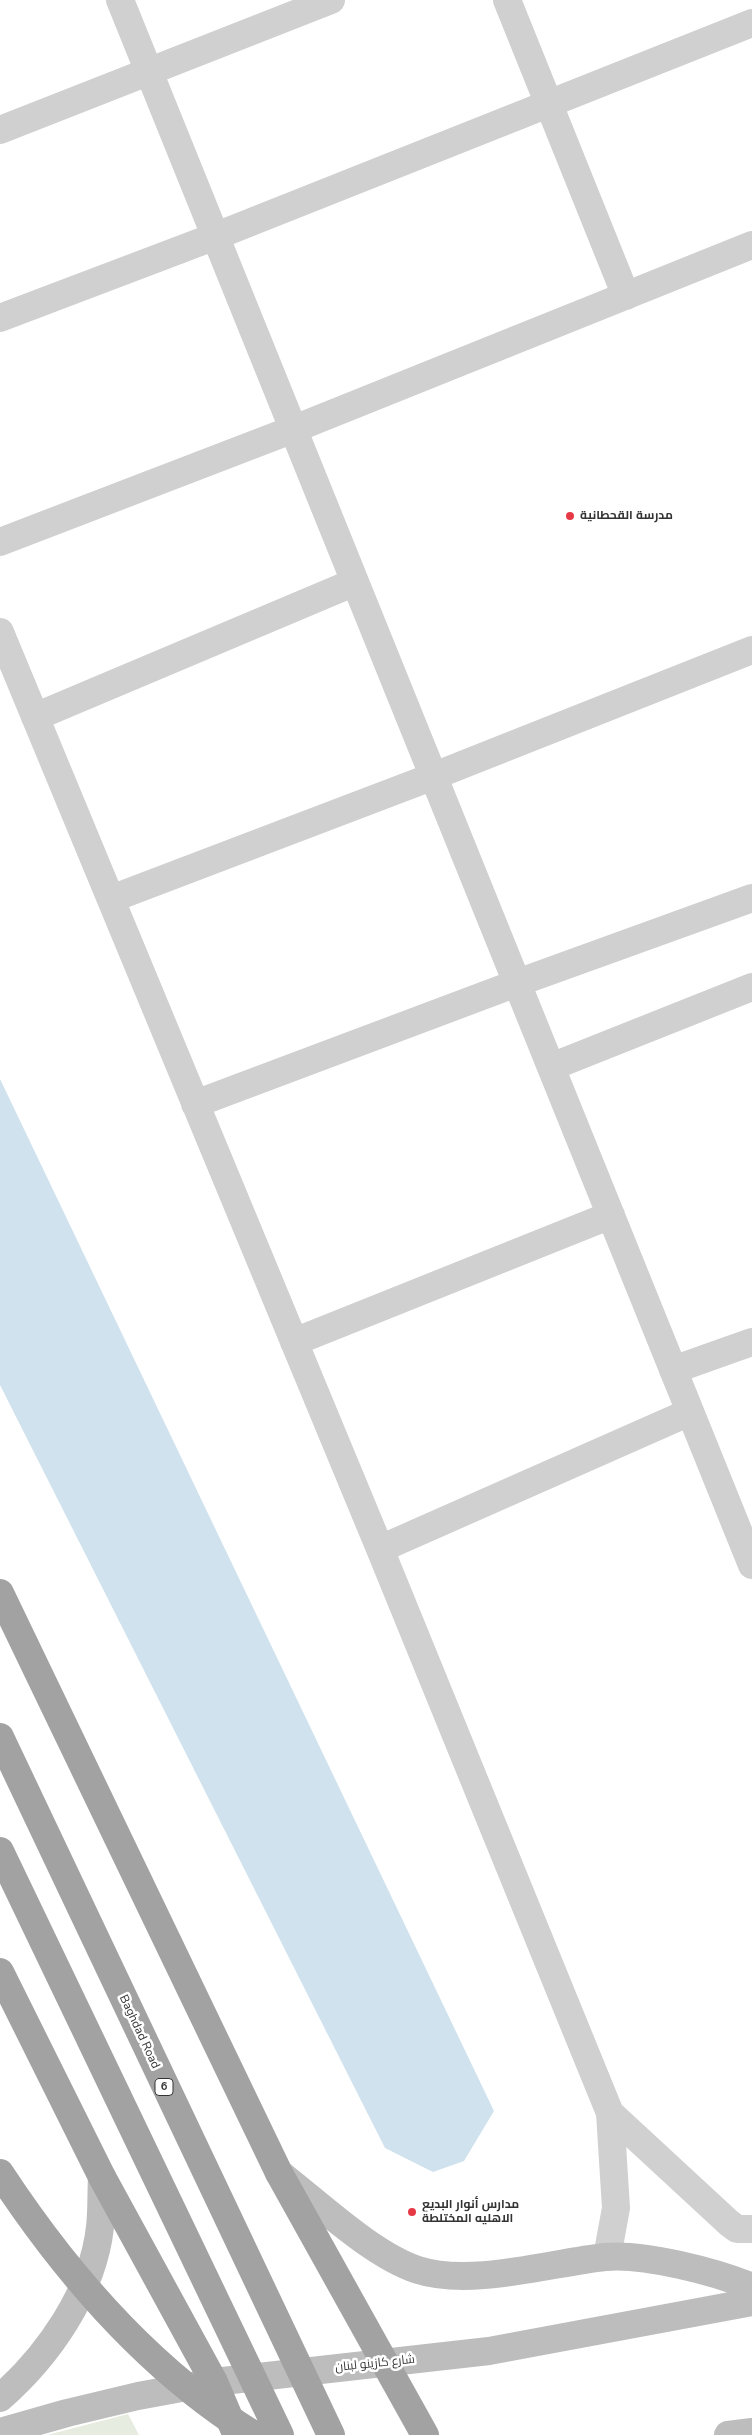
<!DOCTYPE html>
<meta charset="utf-8">
<style>
body{margin:0}
canvas{display:block;background:#fff}
</style>
<canvas width="752" height="2435"></canvas>
<script>
const ctx = document.querySelector('canvas').getContext('2d');
ctx.lineJoin = 'round';
function fillPath(path, color) { ctx.fillStyle = color; ctx.fill(path, 'evenodd'); }
function strokePath(path, color, width, dash) { ctx.strokeStyle = color; ctx.lineWidth = width; ctx.lineCap = dash ? 'butt' : 'round'; ctx.setLineDash(dash || []); ctx.stroke(path); }
function drawText(font, color, halo, rows, align = 'center') {
  ctx.font = font + ' "Nunito Sans",Cairo,sans-serif'; ctx.lineWidth = 5; ctx.setLineDash([]); ctx.textBaseline = 'middle'; ctx.strokeStyle = halo; ctx.fillStyle = color; for (const [text, x, y, turn = 0] of rows) {
    ctx.save(); ctx.translate(x, y); ctx.rotate((+turn || 0) * Math.PI / 180); ctx.textAlign = isNaN(turn) ? turn : align; if (halo) ctx.strokeText(text, 0, 0); ctx.fillText(text, 0, 0); ctx.restore();
  }
}
const green = new Path2D(`
 M128,2414L139,2435H47Z`);
const water = new Path2D(`
 M0,1079L494,2111L464,2161L433,2172L385,2148L0,1385Z`);
const minor = new Path2D(`
 M120,0L752,1565
 M507,0L626,296
 M0,130L331,0
 M0,318L216,236L752,23
 M0,542L294,429L752,245
 M0,632L380,1549L610,2113L616,2208L607,2257
 M35,717L355,582
 M111,899L434,776L752,650
 M551,1067L752,987
 M195,1104L517,983L752,898
 M294,1342L611,1215
 M673,1370L752,1342
 M380,1549L690,1412
 M610,2113L729,2223L737,2229H752`);
const secondary = new Path2D(`
 M279,2173C318,2203 372,2255 418,2270C471,2287 550,2263 605,2257C643,2253 717,2272 752,2287
 M0,2398C48,2356 93,2292 100,2227C102,2210 101,2194 102,2177
 M0,2432L67,2413L138,2396L214,2382L489,2351L752,2302
 M728,2435L752,2432`);
const trunk = new Path2D(`
 M0,1593L279,2173L425,2435
 M0,1972L102,2177L214,2382L234,2429`);
const trunkBridge = new Path2D(`
 M0,1737L331,2435
 M0,1851L280,2435
 M0,2173C67,2275 149,2370 254,2435`);
const markers = [
 [570,516,5,"#e63946"],
 [412,2212,5,"#e63946"]
];
const shields = [
 [164,2087,18]
];
const shieldNames = [
 ["6",164,2087]
];
const poiNames = [
 ["مدرسة القحطانية",580,516],
 ["مدارس أنوار البديع",422,2205],
 ["الاهليه المختلطة",422,2219]
];
const streetNames = [
 ["Baghdad Road",139,2032,65],
 ["شارع كازينو لبنان",375,2364,-6]
];
fillPath(green, '#e6ecdf');
fillPath(water, '#cfe2ee');
strokePath(minor, '#d0d0d0', 28);
strokePath(secondary, '#bdbdbd', 28);
strokePath(trunk, '#a2a2a2', 28);
strokePath(trunkBridge, '#a2a2a2', 28);
for (const [x, y, r, color] of markers) { const dot = new Path2D(); dot.arc(x, y, r, 0, 2 * Math.PI); ctx.fillStyle = color; ctx.fill(dot); strokePath(dot, '#fff', 2); }
for (const [x, y, w] of shields) { const box = new Path2D(); box.roundRect(x - w / 2, y - 8.5, w, 17, 4); ctx.fillStyle = '#fff'; ctx.fill(box); strokePath(box, '#333', 1); }
drawText('bold 11px', '#333', null, shieldNames);
drawText('bold 12px', '#333', '#fff', poiNames, 'left');
drawText('12px', '#333', '#fff', streetNames);
</script>
